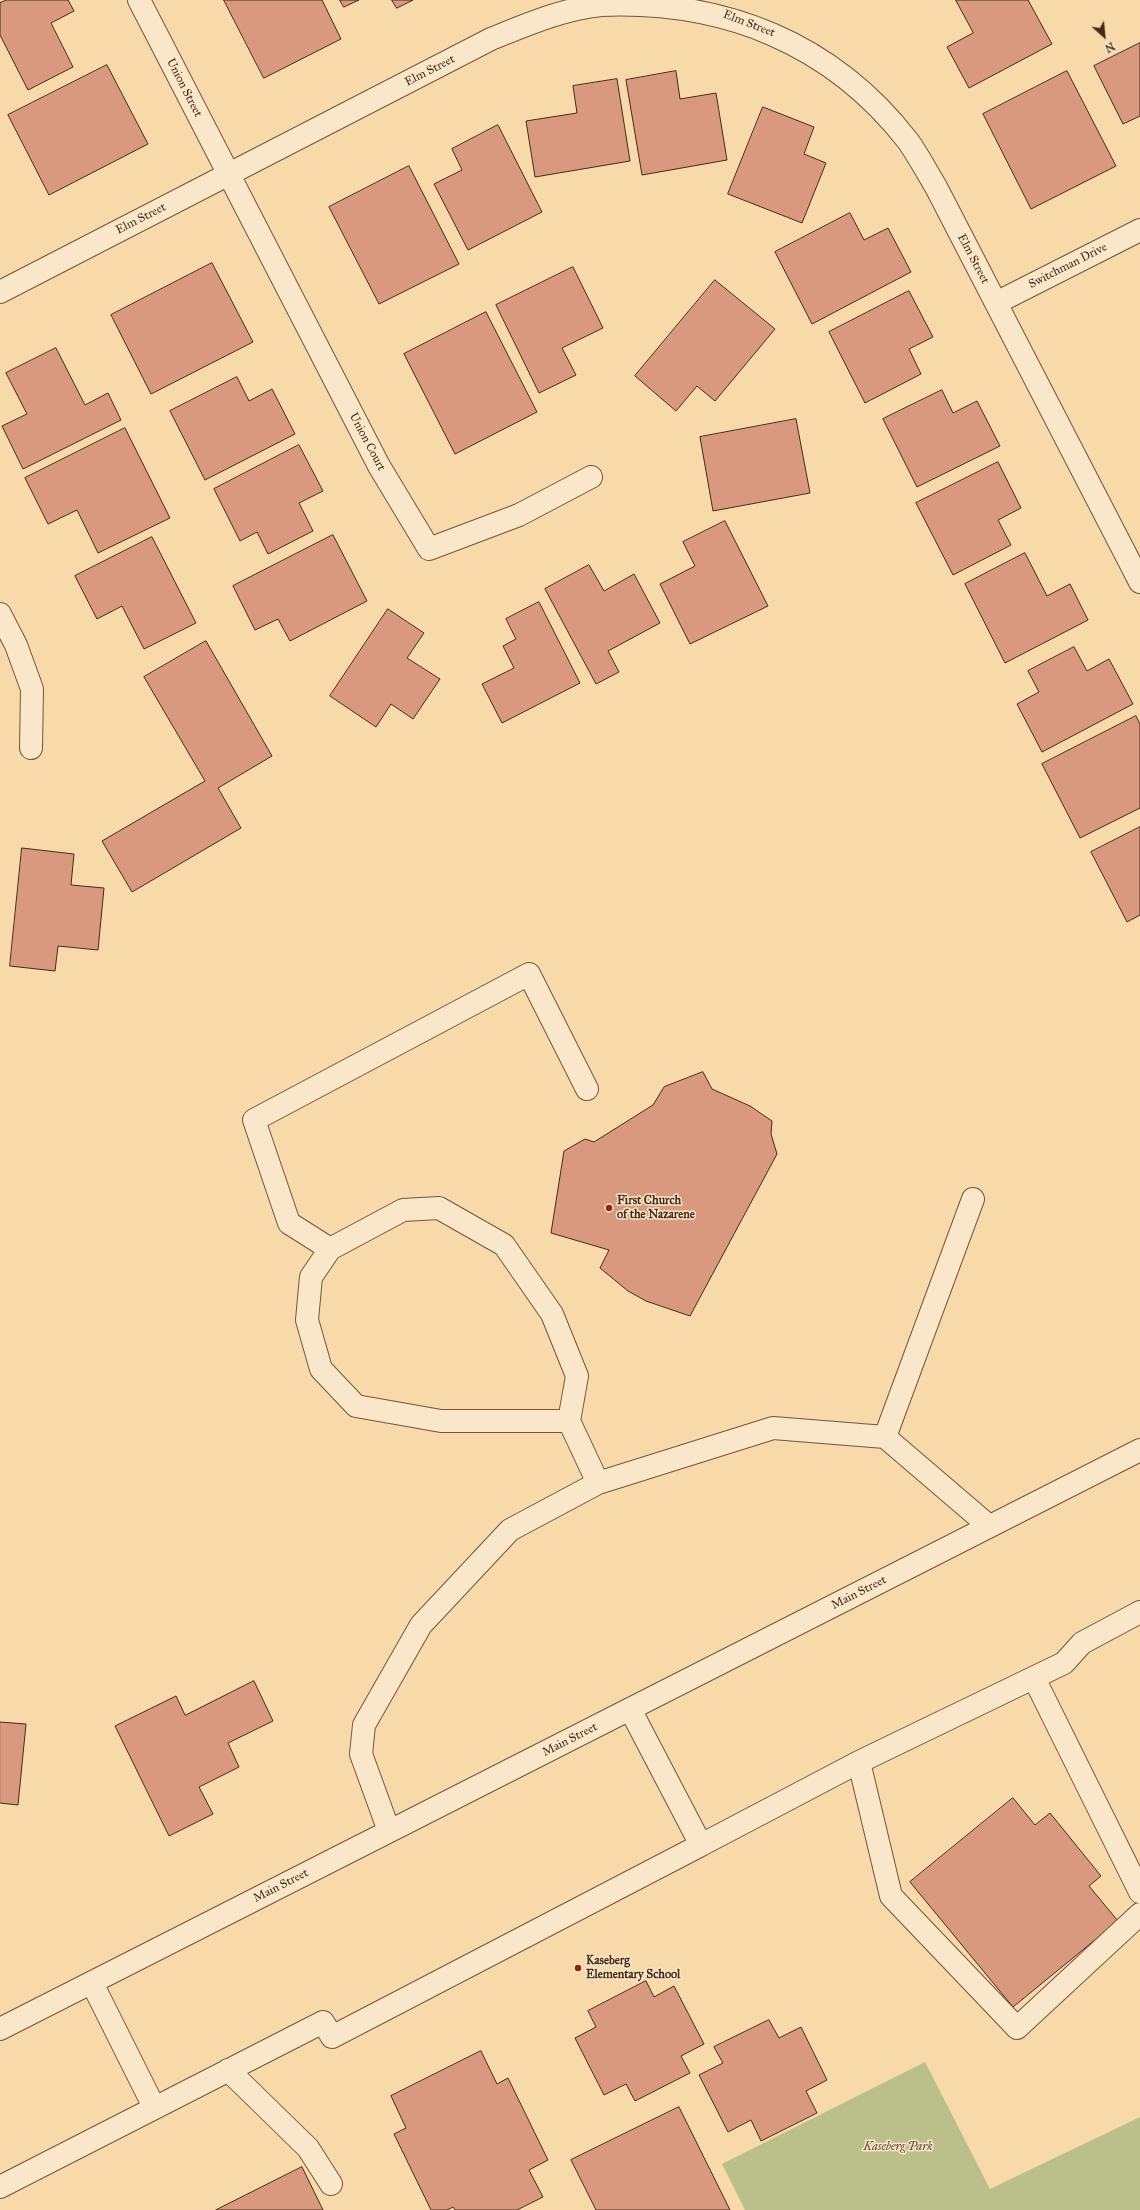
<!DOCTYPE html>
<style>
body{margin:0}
#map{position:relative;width:1140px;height:2210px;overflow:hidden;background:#f7d9aa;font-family:"IM FELL Great Primer",serif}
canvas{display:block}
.north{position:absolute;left:1084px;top:16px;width:40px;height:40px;-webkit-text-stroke:3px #fae6c8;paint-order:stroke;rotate:153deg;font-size:11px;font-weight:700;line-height:16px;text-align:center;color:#462b18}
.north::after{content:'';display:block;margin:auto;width:14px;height:18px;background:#462b18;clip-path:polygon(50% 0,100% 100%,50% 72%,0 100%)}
</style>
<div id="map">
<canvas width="1140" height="2210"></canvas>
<div class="north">N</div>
</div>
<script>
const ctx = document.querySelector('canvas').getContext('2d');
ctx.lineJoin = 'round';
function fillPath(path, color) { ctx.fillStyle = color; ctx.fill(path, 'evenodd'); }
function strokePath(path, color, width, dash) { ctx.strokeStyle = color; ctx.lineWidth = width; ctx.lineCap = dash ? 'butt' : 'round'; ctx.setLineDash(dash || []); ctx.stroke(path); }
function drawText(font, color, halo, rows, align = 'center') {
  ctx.font = font + ' "IM FELL Great Primer",serif'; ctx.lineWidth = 3; ctx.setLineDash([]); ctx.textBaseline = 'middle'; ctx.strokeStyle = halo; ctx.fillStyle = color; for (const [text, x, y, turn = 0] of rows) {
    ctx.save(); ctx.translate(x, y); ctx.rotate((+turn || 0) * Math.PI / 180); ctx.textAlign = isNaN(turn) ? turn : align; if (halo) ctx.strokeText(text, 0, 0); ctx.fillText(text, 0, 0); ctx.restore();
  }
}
const green = new Path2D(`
 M925,2062L990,2189L1140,2117V2210H745L722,2164Z`);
const building = new Path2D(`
 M7,0H68L74,11L51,23L73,67L28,90L0,35V3Z
 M224,0H322L341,39L264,78Z
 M340,0H359L344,7Z
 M392,0H413L397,8Z
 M956,0H1028L1052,44L969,88L947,47L973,33Z
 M1140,43V116L1123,124L1094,66Z
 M107,65L148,144L49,195L8,115Z
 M676,71L680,99L716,93L727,160L642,175L626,80Z
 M1067,71L1116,166L1031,209L983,114Z
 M617,79L630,161L535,177L526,121L577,113L573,86Z
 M763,107L814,127L804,154L826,163L802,223L728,194Z
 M498,125L542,212L468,250L434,184L462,170L452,149Z
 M409,166L459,264L379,304L329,207Z
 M850,213L864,240L888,228L911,272L812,324L775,252Z
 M212,263L253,342L151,394L111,315Z
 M573,267L603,328L562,348L576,375L539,393L496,305Z
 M715,280L775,329L715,401L697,386L676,411L635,376Z
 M909,291L933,337L909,349L921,374L865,403L829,332Z
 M486,312L537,412L455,454L404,354Z
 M56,348L85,405L108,393L121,420L23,469L2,426L27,414L6,373Z
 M237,377L249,401L272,389L295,434L205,480L170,411Z
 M942,390L953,413L977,401L1000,446L917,487L883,419Z
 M796,419L810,493L713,511L700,437Z
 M125,428L170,518L98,553L77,510L48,524L25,478Z
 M299,445L323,491L299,503L313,531L268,554L257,532L240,541L214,489Z
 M998,462L1021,508L998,520L1011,545L953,575L916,503Z
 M725,521L768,606L690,644L660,584L695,566L683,542Z
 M333,535L367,601L290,641L278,619L255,630L233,586Z
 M152,537L196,623L144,649L122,606L97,619L75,576Z
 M1025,553L1047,596L1070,584L1088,620L1005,663L965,584Z
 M589,565L604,591L634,574L660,623L608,651L619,672L596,684L545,589Z
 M539,602L580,683L502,723L482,684L514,668L503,646L516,639L506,619Z
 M388,609L424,633L407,658L440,679L413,719L391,704L376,727L330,696Z
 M206,641L272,756L218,788L241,828L132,892L102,841L205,781L144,677Z
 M1074,647L1087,671L1109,659L1133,704L1042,752L1017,704L1039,692L1028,671Z
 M1136,716L1140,724V808L1080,838L1042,764Z
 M1140,827V915L1127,922L1091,852Z
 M22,848L74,854L71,885L104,888L98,950L58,946L55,971L10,966Z
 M703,1072L712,1089L750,1106L772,1121L771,1134L777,1154L690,1316L646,1301L628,1291L600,1268L609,1250L551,1233L564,1151L585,1139L594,1142L653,1105L664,1087Z
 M254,1681L273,1721L228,1743L239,1767L199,1787L213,1814L169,1836L115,1726L176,1696L185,1715Z
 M0,1722L26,1724L18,1805L0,1803Z
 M1013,1798L1035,1825L1050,1813L1101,1876L1089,1886L1118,1921L1013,2007L910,1882Z
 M646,1981L654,1997L674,1986L704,2044L681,2056L690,2073L635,2101L626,2084L604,2095L575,2038L596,2027L588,2011Z
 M769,2020L779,2038L801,2027L827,2080L806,2091L817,2113L761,2141L751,2120L728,2132L699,2075L723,2063L714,2047Z
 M481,2051L497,2084L508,2078L548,2160L529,2170L543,2197L517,2210H455L453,2207L447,2210H431L394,2134L406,2128L391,2096Z
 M679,2107L730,2210H596L571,2160Z
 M302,2167L323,2210H216Z`);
const minor = new Path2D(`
 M139,0L379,466L429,549L519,515L591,477
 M0,292L491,39C526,25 562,9 601,5C724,0 832,43 908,141C918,155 927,172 936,187L1140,582
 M996,303L1140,230
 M0,614L16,645L32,689L31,748
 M330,1249L289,1223L254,1120L529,974L587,1089
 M569,1421L577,1376L552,1314L504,1245L439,1208L403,1210L330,1249L311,1277L307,1320L321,1369L356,1406L441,1421H569L598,1483
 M885,1437L973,1199
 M1140,1612L1082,1643L1064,1663L859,1762L891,1896L1017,2028L1140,1914
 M1034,1678L1140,1892
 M389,1831L361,1754L364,1725L421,1625L510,1530L598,1483L773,1428L885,1437L989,1526
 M701,1845L859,1762
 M92,1983L154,2107
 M0,2029L1140,1450
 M228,2070L308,2148L331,2184
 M0,2187L323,2022L332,2037L701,1845L630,1709`);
const markers = [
 [609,1208,4,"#8f2418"],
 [578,1968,4,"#8f2418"]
];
const streetNames = [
 ["Elm Street",749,24,21],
 ["Elm Street",430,71,-27],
 ["Union Street",184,88,63],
 ["Elm Street",141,219,-27],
 ["Elm Street",973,259,62],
 ["Switchman Drive",1068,266,-27],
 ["Union Court",367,442,62],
 ["Main Street",859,1593,-27],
 ["Main Street",570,1740,-27],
 ["Main Street",281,1886,-27]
];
const poiNames = [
 ["First Church",617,1201],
 ["of the Nazarene",617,1215],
 ["Kaseberg",586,1961],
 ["Elementary School",586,1975]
];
const parkNames = [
 ["Kaseberg Park",898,2147]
];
fillPath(green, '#bbbf8a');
fillPath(building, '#d9997f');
strokePath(building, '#462b18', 1);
strokePath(minor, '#72563c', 24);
strokePath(minor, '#fae6c8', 22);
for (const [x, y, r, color] of markers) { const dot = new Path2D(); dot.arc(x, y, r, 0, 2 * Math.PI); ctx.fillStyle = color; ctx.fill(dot); strokePath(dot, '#fae6c8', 1.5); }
drawText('12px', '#462b18', '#fae6c8', streetNames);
drawText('bold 12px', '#462b18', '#fae6c8', poiNames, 'left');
drawText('italic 12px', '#5d492f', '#fae6c8', parkNames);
</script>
